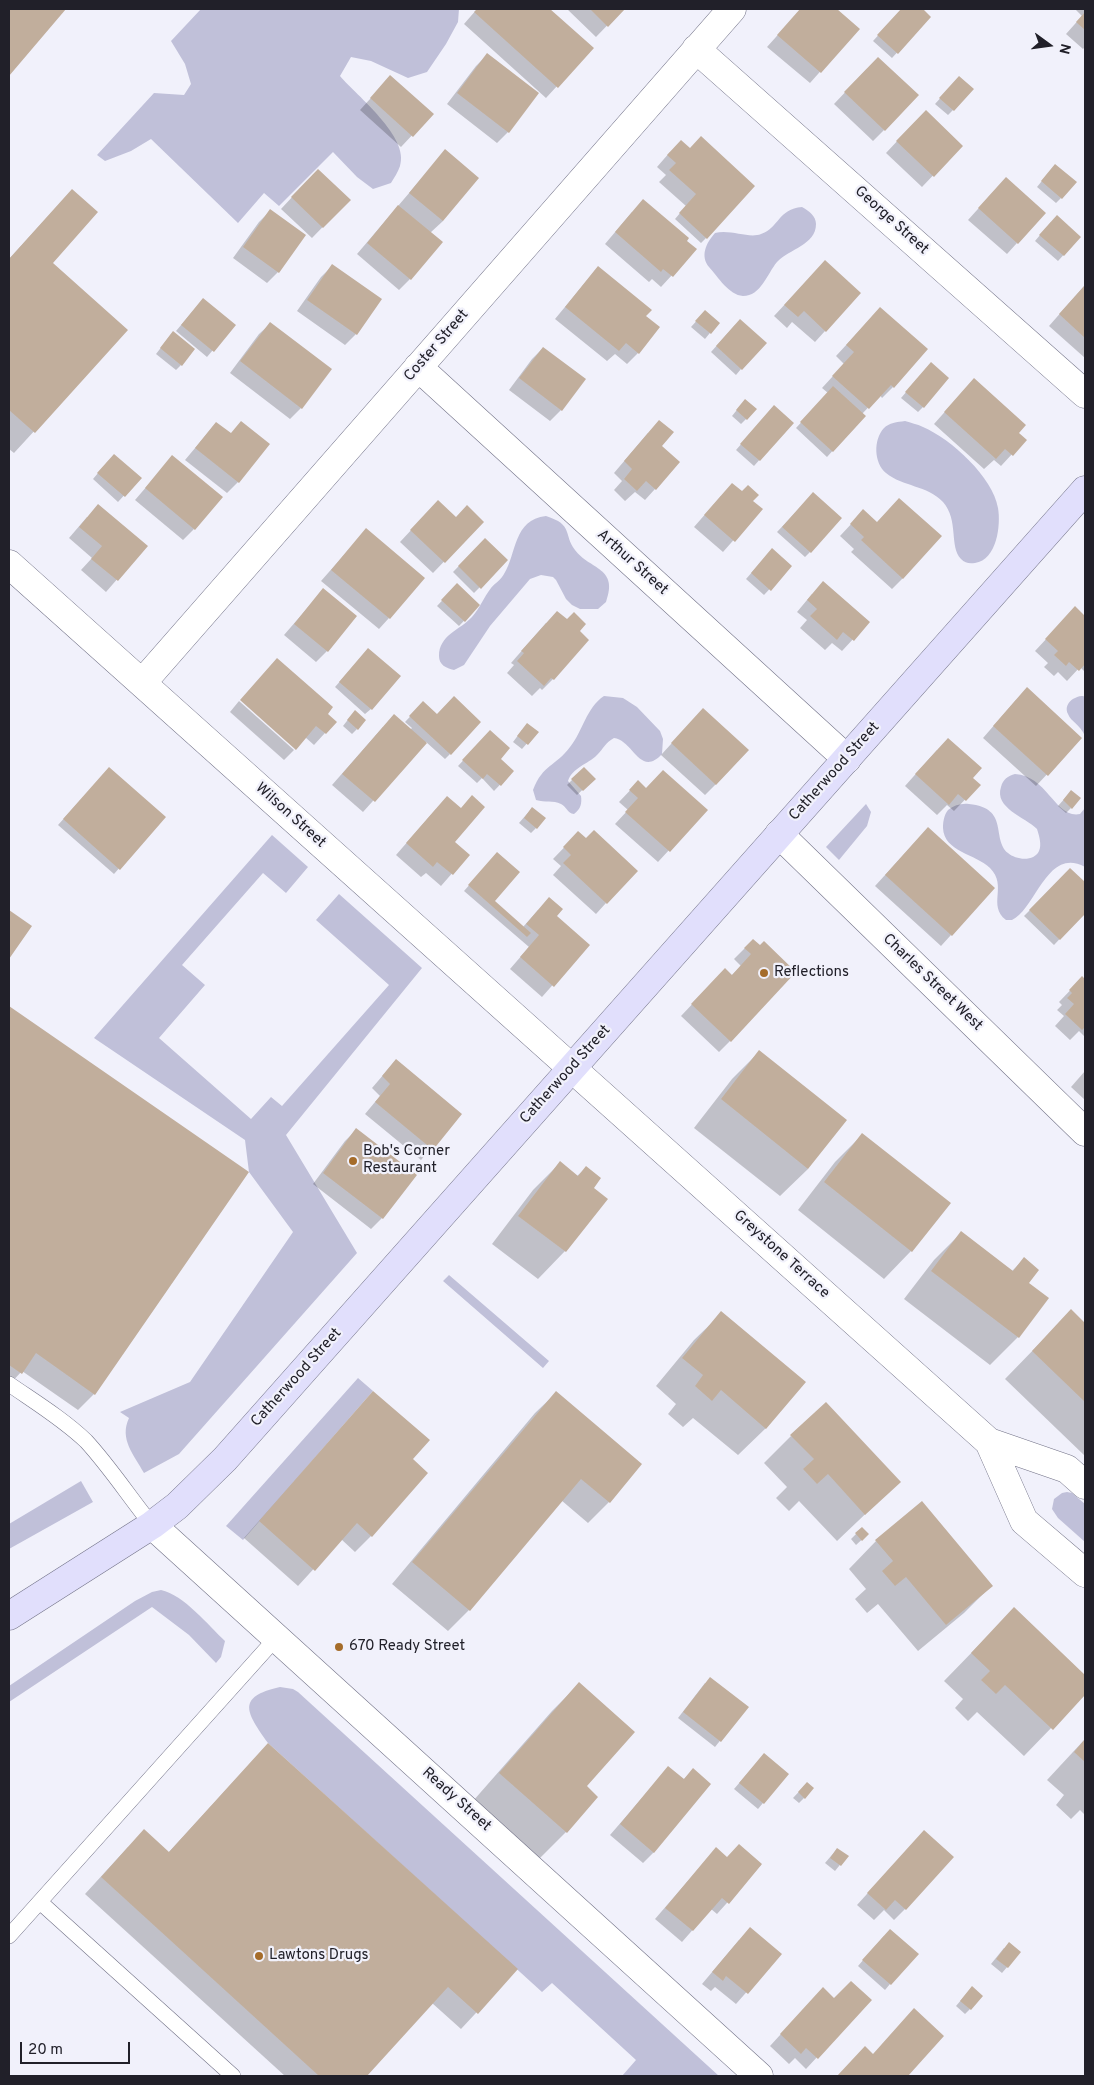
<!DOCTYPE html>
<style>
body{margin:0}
#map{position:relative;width:1094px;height:2085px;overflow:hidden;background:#f1f1fb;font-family:Overpass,sans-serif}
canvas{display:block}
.frame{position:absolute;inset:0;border:10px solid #212029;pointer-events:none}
.north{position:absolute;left:1024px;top:20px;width:50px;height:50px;-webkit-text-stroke:4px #f1f1fb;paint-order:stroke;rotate:104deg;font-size:14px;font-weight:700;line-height:20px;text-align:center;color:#212029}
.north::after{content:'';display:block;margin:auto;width:18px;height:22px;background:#212029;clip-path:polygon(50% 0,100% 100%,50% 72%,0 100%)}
.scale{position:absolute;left:20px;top:2042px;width:110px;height:22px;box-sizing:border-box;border:2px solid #212029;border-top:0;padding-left:6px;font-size:15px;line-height:18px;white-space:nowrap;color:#212029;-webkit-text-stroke:4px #f1f1fb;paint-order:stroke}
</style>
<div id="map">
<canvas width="1094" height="2085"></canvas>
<div class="frame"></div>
<div class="north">N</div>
<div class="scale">20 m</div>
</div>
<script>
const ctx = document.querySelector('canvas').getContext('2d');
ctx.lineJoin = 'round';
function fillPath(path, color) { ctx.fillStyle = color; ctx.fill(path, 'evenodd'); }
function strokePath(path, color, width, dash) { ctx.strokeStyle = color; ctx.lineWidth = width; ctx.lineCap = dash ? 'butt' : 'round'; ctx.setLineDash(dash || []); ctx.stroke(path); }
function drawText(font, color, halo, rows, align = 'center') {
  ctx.font = font + ' Overpass,sans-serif'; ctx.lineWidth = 4.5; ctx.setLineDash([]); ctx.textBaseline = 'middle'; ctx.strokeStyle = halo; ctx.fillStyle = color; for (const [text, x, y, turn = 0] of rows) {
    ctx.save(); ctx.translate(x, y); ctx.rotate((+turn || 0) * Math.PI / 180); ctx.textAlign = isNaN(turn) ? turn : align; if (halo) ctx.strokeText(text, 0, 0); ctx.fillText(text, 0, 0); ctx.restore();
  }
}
const green = new Path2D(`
 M201,9H459L458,22L446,44L427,72L408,78L371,61L351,57L340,76C357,96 410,137 400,166C398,172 394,178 391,183L373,189L357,177L333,152L279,206L264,193L238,223L151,139L131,151L105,161L97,155L154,93L184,95L191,84L185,64L171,41Z
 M802,207C809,211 816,216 816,224C816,245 789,249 777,262C767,274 761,296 743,296C729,295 718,277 709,267C700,256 706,243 715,233C731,229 749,239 761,234C779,228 778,209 802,207Z
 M905,421C911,423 917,424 923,427C951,439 993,477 998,508C1001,525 997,560 975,563C969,564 965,563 961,559C949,547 959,520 943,502C927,485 903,487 886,473C874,463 873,440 884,428C889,423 897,422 905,421Z
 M546,516C574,525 563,534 575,550C590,570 619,567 606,602L598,609H580L572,605L566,599L556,580L553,577L541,575L530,579L490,626L464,665L454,670C446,668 439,665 439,656C439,635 460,630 472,617C480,608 484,597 491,588C495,583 501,580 504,574C517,553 513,520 546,516Z
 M604,696L623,698L637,707L660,731L663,739L662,754C640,778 633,740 614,738C606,742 603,749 597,755C588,764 572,768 568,781L581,796C582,803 581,809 574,814C567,813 567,807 561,804C553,800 545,803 536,800L533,790C543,764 555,767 570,747C583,731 586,708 604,696Z
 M1083,696L1085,697V736C1080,724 1071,722 1068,714C1063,704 1074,696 1083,696Z
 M1015,774C1048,776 1055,819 1080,814L1085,808V867C1047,846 1036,909 1012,920H1006C987,905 1008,886 990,868C976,854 944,852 943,828C943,822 944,815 948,810C954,805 962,803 969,804C1010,808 991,839 1008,853C1016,860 1034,862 1039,851C1042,845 1039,835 1037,829C1025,817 994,808 1001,787C1003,779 1008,776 1015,774Z
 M866,804L871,812L867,826L839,860L826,847Z
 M272,835L308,867L286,893L263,873L182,965L205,985L159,1038L251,1119L271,1097L282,1106L389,985L316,920L339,894L422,968L286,1135L357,1253L179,1454L144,1473C134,1455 119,1439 129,1418L120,1412L190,1382L293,1232L249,1172L245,1140L94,1038Z
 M449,1275L549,1361L543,1368L443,1281Z
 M358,1378L373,1391L243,1540L226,1526Z
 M81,1481L93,1502L9,1549V1524Z
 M1067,1492L1072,1493L1085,1504V1542L1058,1518L1052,1509L1054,1499L1062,1493Z
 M161,1590C184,1595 208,1625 225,1641L221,1657L216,1663L189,1635L152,1607L9,1702V1686L135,1601L152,1592Z
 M280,1687L293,1689L298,1692L719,2076H622L636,2060L552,1983L542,1992L268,1743C247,1713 235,1697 280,1687Z`);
const shadow = new Path2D(`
 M9,9H64L9,74Z
 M477,9H548L592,48L546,98L464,24Z
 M567,9H623L596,37Z
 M801,9H835L858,29L810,83L767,47Z
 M902,9H921L930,17L892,58L873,41Z
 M1075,9H1085V47L1083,49L1066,34L1082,16Z
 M487,55L537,94L508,132L497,143L447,104L476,66Z
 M867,69L884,130L873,141L834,104Z
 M390,77L432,114L401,147L360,110Z
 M954,83L953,110L948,115L935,104Z
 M915,122L961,146L922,187L886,153Z
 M690,149L706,238L701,243L675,219L686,206L659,182L666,175L657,167L670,152Z
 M445,151L443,221L430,233L410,279L399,290L357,254Z
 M1050,171L1061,198L1056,203L1037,187Z
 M307,181L349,200L312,238L281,209Z
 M72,190L51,263L127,330L14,453L9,449V259Z
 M995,190L1017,243L1007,254L968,220Z
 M270,211L278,272L267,283L233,258L259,222Z
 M632,212L685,241L695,250L661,287L652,279L649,282L605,244Z
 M1051,222L1080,237L1058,261L1035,241Z
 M332,266L356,334L345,345L297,311L321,277Z
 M598,267L644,317L638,353L627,364L615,354L607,361L555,319Z
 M814,273L825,331L815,342L792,322L787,328L774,316Z
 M1085,285V358L1049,326Z
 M198,305L234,325L207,357L176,331Z
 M700,317L718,323L705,339L691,327Z
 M870,319L893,387L882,398L880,395L862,414L864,416L827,457L796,428L828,393L822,388L844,364L836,356Z
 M270,324L301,408L290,419L230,373L259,334Z
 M735,325L741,369L736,375L711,352Z
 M173,332L181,365L176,370L156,354Z
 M543,348L561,410L550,421L509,390L532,359Z
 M926,369L923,407L918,412L901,398Z
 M974,379L1017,434L1025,440L1001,466L994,460L984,469L934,424Z
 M740,406L755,410L741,424L732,416Z
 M769,412L792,423L754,466L736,450Z
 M216,423L230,434L238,482L227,493L185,460Z
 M648,433L661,446L655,489L645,500L635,492L625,501L614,490L622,481L614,473Z
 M172,457L194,529L183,540L135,500Z
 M109,460L140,478L118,502L93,479Z
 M721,496L751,501L761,509L723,552L694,527Z
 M808,499L810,552L805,557L777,532Z
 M427,513L482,522L433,573L400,542Z
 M87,517L146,546L106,592L81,570L92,558L69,538Z
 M853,522L877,523L903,578L892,589L851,552L854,549L840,536Z
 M366,530L389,618L379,629L321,581Z
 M485,539L507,560L474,593L453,572Z
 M767,555L791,566L764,595L746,579Z
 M457,585L479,605L459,626L437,606Z
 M323,590L327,651L316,662L284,635Z
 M812,594L868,623L842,651L832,643L825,650L800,628L807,620L797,612Z
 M1075,608L1085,618V672L1080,667L1067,681L1058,672L1054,676L1044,667L1048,663L1035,651Z
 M546,623L578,631L553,679L542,690L540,688L532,696L507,673L514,665L511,663Z
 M363,655L371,709L365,714L335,687Z
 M1016,700L1081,738L1036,786L983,738Z
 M239,701L294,750L284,760L230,712Z
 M423,703L450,754L445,759L426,742L363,812L332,785L383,727L410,730L412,728L405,722Z
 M326,714L335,722L314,745L305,737Z
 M350,717L357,729L352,734L343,726Z
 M692,721L716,784L705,795L661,755Z
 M522,730L537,732L522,749L513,742Z
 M485,737L499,759L513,771L494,791L482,778L477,783L458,766Z
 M937,750L979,785L954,811L947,805L937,815L905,786Z
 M584,768L594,779L577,795L567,785Z
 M104,774L164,817L114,874L58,825Z
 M638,782L646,789L706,810L658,862L615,824L628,810L619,802Z
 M1066,797L1071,808L1066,813L1058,806Z
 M532,808L536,828L531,833L519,823Z
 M436,809L453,842L468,855L441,886L426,873L421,877L396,855Z
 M578,833L606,903L596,914L553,875L561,866L553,859Z
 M917,840L951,935L941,946L875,886Z
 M492,859L493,901L523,927L538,910L555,916L588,945L542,997L510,969L529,947L464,891Z
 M1070,870L1085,884V912L1054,945L1024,916Z
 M753,940L760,947L730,1041L719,1052L681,1016L714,981L731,976L741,966L734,959Z
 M1082,978L1085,981V1037L1079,1031L1070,1040L1055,1026L1064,1016L1057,1010L1062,1005L1059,1002Z
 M9,1007L247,1172L94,1394L78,1410L22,1371L9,1385Z
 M759,1052L808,1169L780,1196L694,1128L732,1079Z
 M396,1060L461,1114L421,1160L365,1114L380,1096L372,1088Z
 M1085,1071V1100L1071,1087Z
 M356,1130L382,1218L371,1229L313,1184L345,1141Z
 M862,1135L949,1203L911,1251L884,1279L798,1210L835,1162Z
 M560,1163L577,1176L586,1168L592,1188L606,1199L565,1251L538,1279L492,1244L533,1190Z
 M961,1233L1012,1271L1024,1259L1027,1283L1047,1299L1018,1337L990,1365L904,1299L934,1260Z
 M1071,1311L1085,1324V1456L1005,1379Z
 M722,1313L766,1428L738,1455L693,1418L683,1427L668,1414L676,1404L656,1386L694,1340Z
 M373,1392L411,1460L371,1536L355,1552L341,1539L298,1586L244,1538Z
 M556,1393L641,1464L609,1502L588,1523L561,1500L469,1610L448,1631L392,1584L535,1413Z
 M791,1436L899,1482L837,1541L799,1501L789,1511L776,1498L787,1487L764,1463Z
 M856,1534H868L856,1545L851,1539Z
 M876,1541L991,1586L964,1613L918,1651L878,1604L867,1613L855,1599L866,1589L849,1569Z
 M1014,1609L1085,1677V1693L1024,1756L977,1712L968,1721L955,1708L963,1699L944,1681Z
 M705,1683L747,1707L715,1747L678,1718Z
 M579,1684L585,1787L566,1832L539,1859L473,1801L552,1711Z
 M1085,1739V1815L1080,1810L1071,1819L1056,1805L1064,1795L1047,1780Z
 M268,1744L516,1970L461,2029L432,2003L365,2076H285L85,1894L128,1847L168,1853Z
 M759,1760L787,1774L758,1809L734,1789Z
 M668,1768L683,1780L693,1770L654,1852L643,1863L610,1835Z
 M807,1783L804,1798L799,1803L793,1798Z
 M913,1843L905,1909L894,1920L884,1910L874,1920L857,1905Z
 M837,1849L847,1856L835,1871L825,1863Z
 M727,1858L761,1865L717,1914L711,1909L682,1942L655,1919L706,1860Z
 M884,1936L890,1984L885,1990L858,1966Z
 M739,1940L780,1954L736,2004L715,1987L711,1991L702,1984Z
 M1004,1948L1020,1952L1002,1973L991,1964Z
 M967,1993L970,2009L965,2014L956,2006Z
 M812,2000H870L806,2069L795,2058L789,2064L770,2046Z
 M942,2036L906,2076H838L854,2059Z`);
const building = new Path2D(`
 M9,9H66L9,76Z
 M477,9H550L594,48L558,88L474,12Z
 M590,9H625L608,27Z
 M800,9H837L860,29L821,73L777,35Z
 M901,9H923L931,17L898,54L877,35Z
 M1085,12V30L1076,22Z
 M487,53L539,93L509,133L457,93Z
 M878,57L919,95L885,131L844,92Z
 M390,75L434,114L413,137L370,98Z
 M959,76L974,89L954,111L939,98Z
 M926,110L963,146L934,177L896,141Z
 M701,136L755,186L707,239L679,213L696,194L669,170L676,163L667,155L681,140L690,148Z
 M445,149L479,178L443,221L409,193Z
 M1055,164L1077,182L1062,199L1041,181Z
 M318,169L351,200L323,228L291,197Z
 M1006,177L1046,213L1018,244L978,208Z
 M72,189L98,212L53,263L128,330L35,433L9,410V259Z
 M643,199L689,238L687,241L697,249L673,277L663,269L661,272L615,232Z
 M398,205L443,242L411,280L367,243Z
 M270,209L306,235L279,273L243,247Z
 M1057,215L1081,237L1064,256L1039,235Z
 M825,260L861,293L826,332L804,311L798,317L784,305Z
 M332,264L382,299L357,335L307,300Z
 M598,266L652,310L646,316L660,327L639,354L626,343L619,351L565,307Z
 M1085,285V338L1059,314Z
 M203,298L236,325L214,352L181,325Z
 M880,307L928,349L894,388L891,385L869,409L832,376L854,352L846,345Z
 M705,310L720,323L711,334L695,321Z
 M740,319L767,343L742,370L716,346Z
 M270,322L332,369L302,409L240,361Z
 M173,331L195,349L182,366L160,348Z
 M543,347L586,379L562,411L519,378Z
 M931,362L949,378L924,408L905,392Z
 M974,378L1026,425L1019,433L1027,440L1013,456L1005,449L996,459L944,412Z
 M833,386L866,416L833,452L800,422Z
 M745,399L757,409L747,420L736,410Z
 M774,405L794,423L760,461L740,444Z
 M659,420L674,432L662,446L680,462L656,490L646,481L637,491L624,479L632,469L624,461Z
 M241,421L270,444L239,483L195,448L216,422L231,433Z
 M114,454L142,478L125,497L97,473Z
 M172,455L223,497L195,530L145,488Z
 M732,483L742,491L748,485L759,495L753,501L763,509L735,542L704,515Z
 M813,492L842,518L811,553L782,527Z
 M899,498L942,536L903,579L861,540L864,537L850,524L863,509L877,522Z
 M438,500L456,517L467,505L484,522L445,563L410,530Z
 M98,504L148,546L118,581L91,559L102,546L79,527Z
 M366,528L425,578L390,619L331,570Z
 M485,538L508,560L481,589L458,566Z
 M772,548L792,566L771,591L751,573Z
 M823,581L870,622L854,641L843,632L837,640L810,616L817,609L807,600Z
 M457,583L480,605L465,622L441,600Z
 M323,588L357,616L328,652L294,624Z
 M1075,606L1085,616V664L1079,671L1069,662L1066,666L1054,655L1058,651L1045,639Z
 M557,611L567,619L574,612L586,624L580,631L589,640L554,680L551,678L544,686L517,661L524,653L521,651Z
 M368,648L401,676L372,710L339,682Z
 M277,658L333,707L328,714L337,722L326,734L316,726L296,750L240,700Z
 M1027,687L1082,738L1048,776L993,726Z
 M454,696L481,722L451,755L409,716L423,701L437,714Z
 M703,708L749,750L716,785L671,743Z
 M355,710L366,720L358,730L347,720Z
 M394,714L427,743L375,802L342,774Z
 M527,723L539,732L528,745L517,736Z
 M490,730L510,748L501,759L514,771L501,786L487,774L483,779L462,760Z
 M948,738L982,768L973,778L981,785L966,801L958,794L949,805L915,774Z
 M109,767L166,817L120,870L63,819Z
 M584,767L596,779L583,791L571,779Z
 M663,770L708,810L670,852L625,812L638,798L629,790L638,780L646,788Z
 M1071,790L1081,798L1072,809L1063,800Z
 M472,795L485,807L455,842L470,855L453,875L437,862L433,867L406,843L447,796L461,808Z
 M532,807L546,818L537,829L524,818Z
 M928,827L995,888L952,936L885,875Z
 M594,830L638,871L607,904L563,863L571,855L563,847L578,831L586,838Z
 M497,852L520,872L495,901L531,933L527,937L468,885Z
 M1070,868L1085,882V914L1060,940L1029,910Z
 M549,897L563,909L557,916L590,945L554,987L520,957L539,935L526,924Z
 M9,910L32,926L9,959Z
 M753,939L760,945L764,941L796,972L731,1042L691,1004L725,968L732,975L751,954L744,948Z
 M1082,976L1085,979V1027L1082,1030L1065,1014L1074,1004L1067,998L1072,993L1069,990Z
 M9,1006L249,1172L95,1395L36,1353L22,1374L9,1365Z
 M759,1050L847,1120L808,1169L721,1099Z
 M396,1059L462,1114L433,1150L375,1102L390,1084L382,1076Z
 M356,1128L417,1175L383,1219L323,1173Z
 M862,1133L951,1203L912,1252L824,1182Z
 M560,1161L578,1176L586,1166L601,1178L594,1188L608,1199L566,1252L518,1216Z
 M961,1231L1013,1271L1024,1257L1039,1270L1029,1283L1049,1298L1019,1338L931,1271Z
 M1071,1309L1085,1323V1402L1032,1351Z
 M721,1311L806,1382L766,1429L721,1390L712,1401L695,1386L703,1375L682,1358Z
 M373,1391L430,1440L413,1459L428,1473L372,1537L357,1523L315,1571L259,1521Z
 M556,1391L642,1464L610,1503L581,1479L470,1611L412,1562Z
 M826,1402L901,1482L865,1515L828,1474L817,1484L803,1469L814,1459L790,1435Z
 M922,1501L993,1586L946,1625L906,1577L895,1586L882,1571L893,1561L875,1540Z
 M862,1527L869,1534L862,1541L855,1533Z
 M1014,1607L1085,1675V1695L1053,1730L1005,1685L996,1694L981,1680L990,1671L971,1653Z
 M710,1677L749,1707L721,1742L683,1712Z
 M579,1682L635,1732L587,1786L598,1797L567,1833L499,1773Z
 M1085,1739V1762L1074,1752Z
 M268,1743L518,1969L478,2014L448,1987L367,2076H319L101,1877L144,1829L169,1852Z
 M764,1753L789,1774L764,1804L739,1783Z
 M668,1766L684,1779L693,1768L711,1784L654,1853L620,1824Z
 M807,1782L814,1788L805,1799L798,1792Z
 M924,1830L954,1857L906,1910L895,1900L886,1910L867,1893Z
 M739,1844L762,1864L729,1904L722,1898L693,1931L665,1908L716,1847L727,1857Z
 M837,1848L849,1856L841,1866L830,1858Z
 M750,1927L782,1954L748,1994L726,1976L723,1981L712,1972Z
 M890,1929L919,1954L891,1985L862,1960Z
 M1009,1942L1021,1952L1008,1968L996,1959Z
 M851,1981L872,2000L818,2059L806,2048L801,2054L780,2034L823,1987L834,1998Z
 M972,1986L983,1996L971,2010L960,2001Z
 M914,2008L944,2036L908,2076H837L865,2046L873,2054Z`);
const service = new Path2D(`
 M9,1384C35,1402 63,1419 86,1441C110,1467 130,1498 152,1525
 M40,1902L233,2076
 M9,1936L277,1637`);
const minor = new Path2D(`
 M696,49L1085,394
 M418,367L847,759
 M9,564L989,1442L1067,1469L1085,1485
 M142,683L732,9
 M779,834L1085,1132
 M989,1442L1024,1521L1085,1573
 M152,1525L759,2076`);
const secondary = new Path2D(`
 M9,1616L152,1525L177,1506L225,1459L1085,490`);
const markers = [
 [764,973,5,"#a56c2a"],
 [353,1161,5,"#a56c2a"],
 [339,1647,5,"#a56c2a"],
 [259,1956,5,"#a56c2a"]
];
const streetNames = [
 ["George Street",891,221,42],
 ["Coster Street",437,346,-49],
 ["Arthur Street",632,563,42],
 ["Catherwood Street",835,772,-48],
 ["Wilson Street",290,816,42],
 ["Charles Street West",932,983,44],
 ["Catherwood Street",566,1075,-48],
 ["Greystone Terrace",781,1255,42],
 ["Catherwood Street",297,1378,-48],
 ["Ready Street",456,1800,42]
];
const poiNames = [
 ["Reflections",774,973],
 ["Bob's Corner",363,1152],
 ["Restaurant",363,1169],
 ["670 Ready Street",349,1647],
 ["Lawtons Drugs",269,1956]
];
fillPath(green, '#c0c0d9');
fillPath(shadow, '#0003');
fillPath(building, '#c1ae9c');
strokePath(service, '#727287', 16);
strokePath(minor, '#727287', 29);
strokePath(secondary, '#727287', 29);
strokePath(service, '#fff', 15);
strokePath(minor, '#fff', 28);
strokePath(secondary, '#e1dffc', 28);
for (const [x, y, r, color] of markers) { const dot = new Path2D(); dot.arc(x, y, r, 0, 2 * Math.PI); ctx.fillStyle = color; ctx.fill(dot); strokePath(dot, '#f1f1fb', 2); }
drawText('15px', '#212029', '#f1f1fb', streetNames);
drawText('15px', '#212029', '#f1f1fb', poiNames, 'left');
</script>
